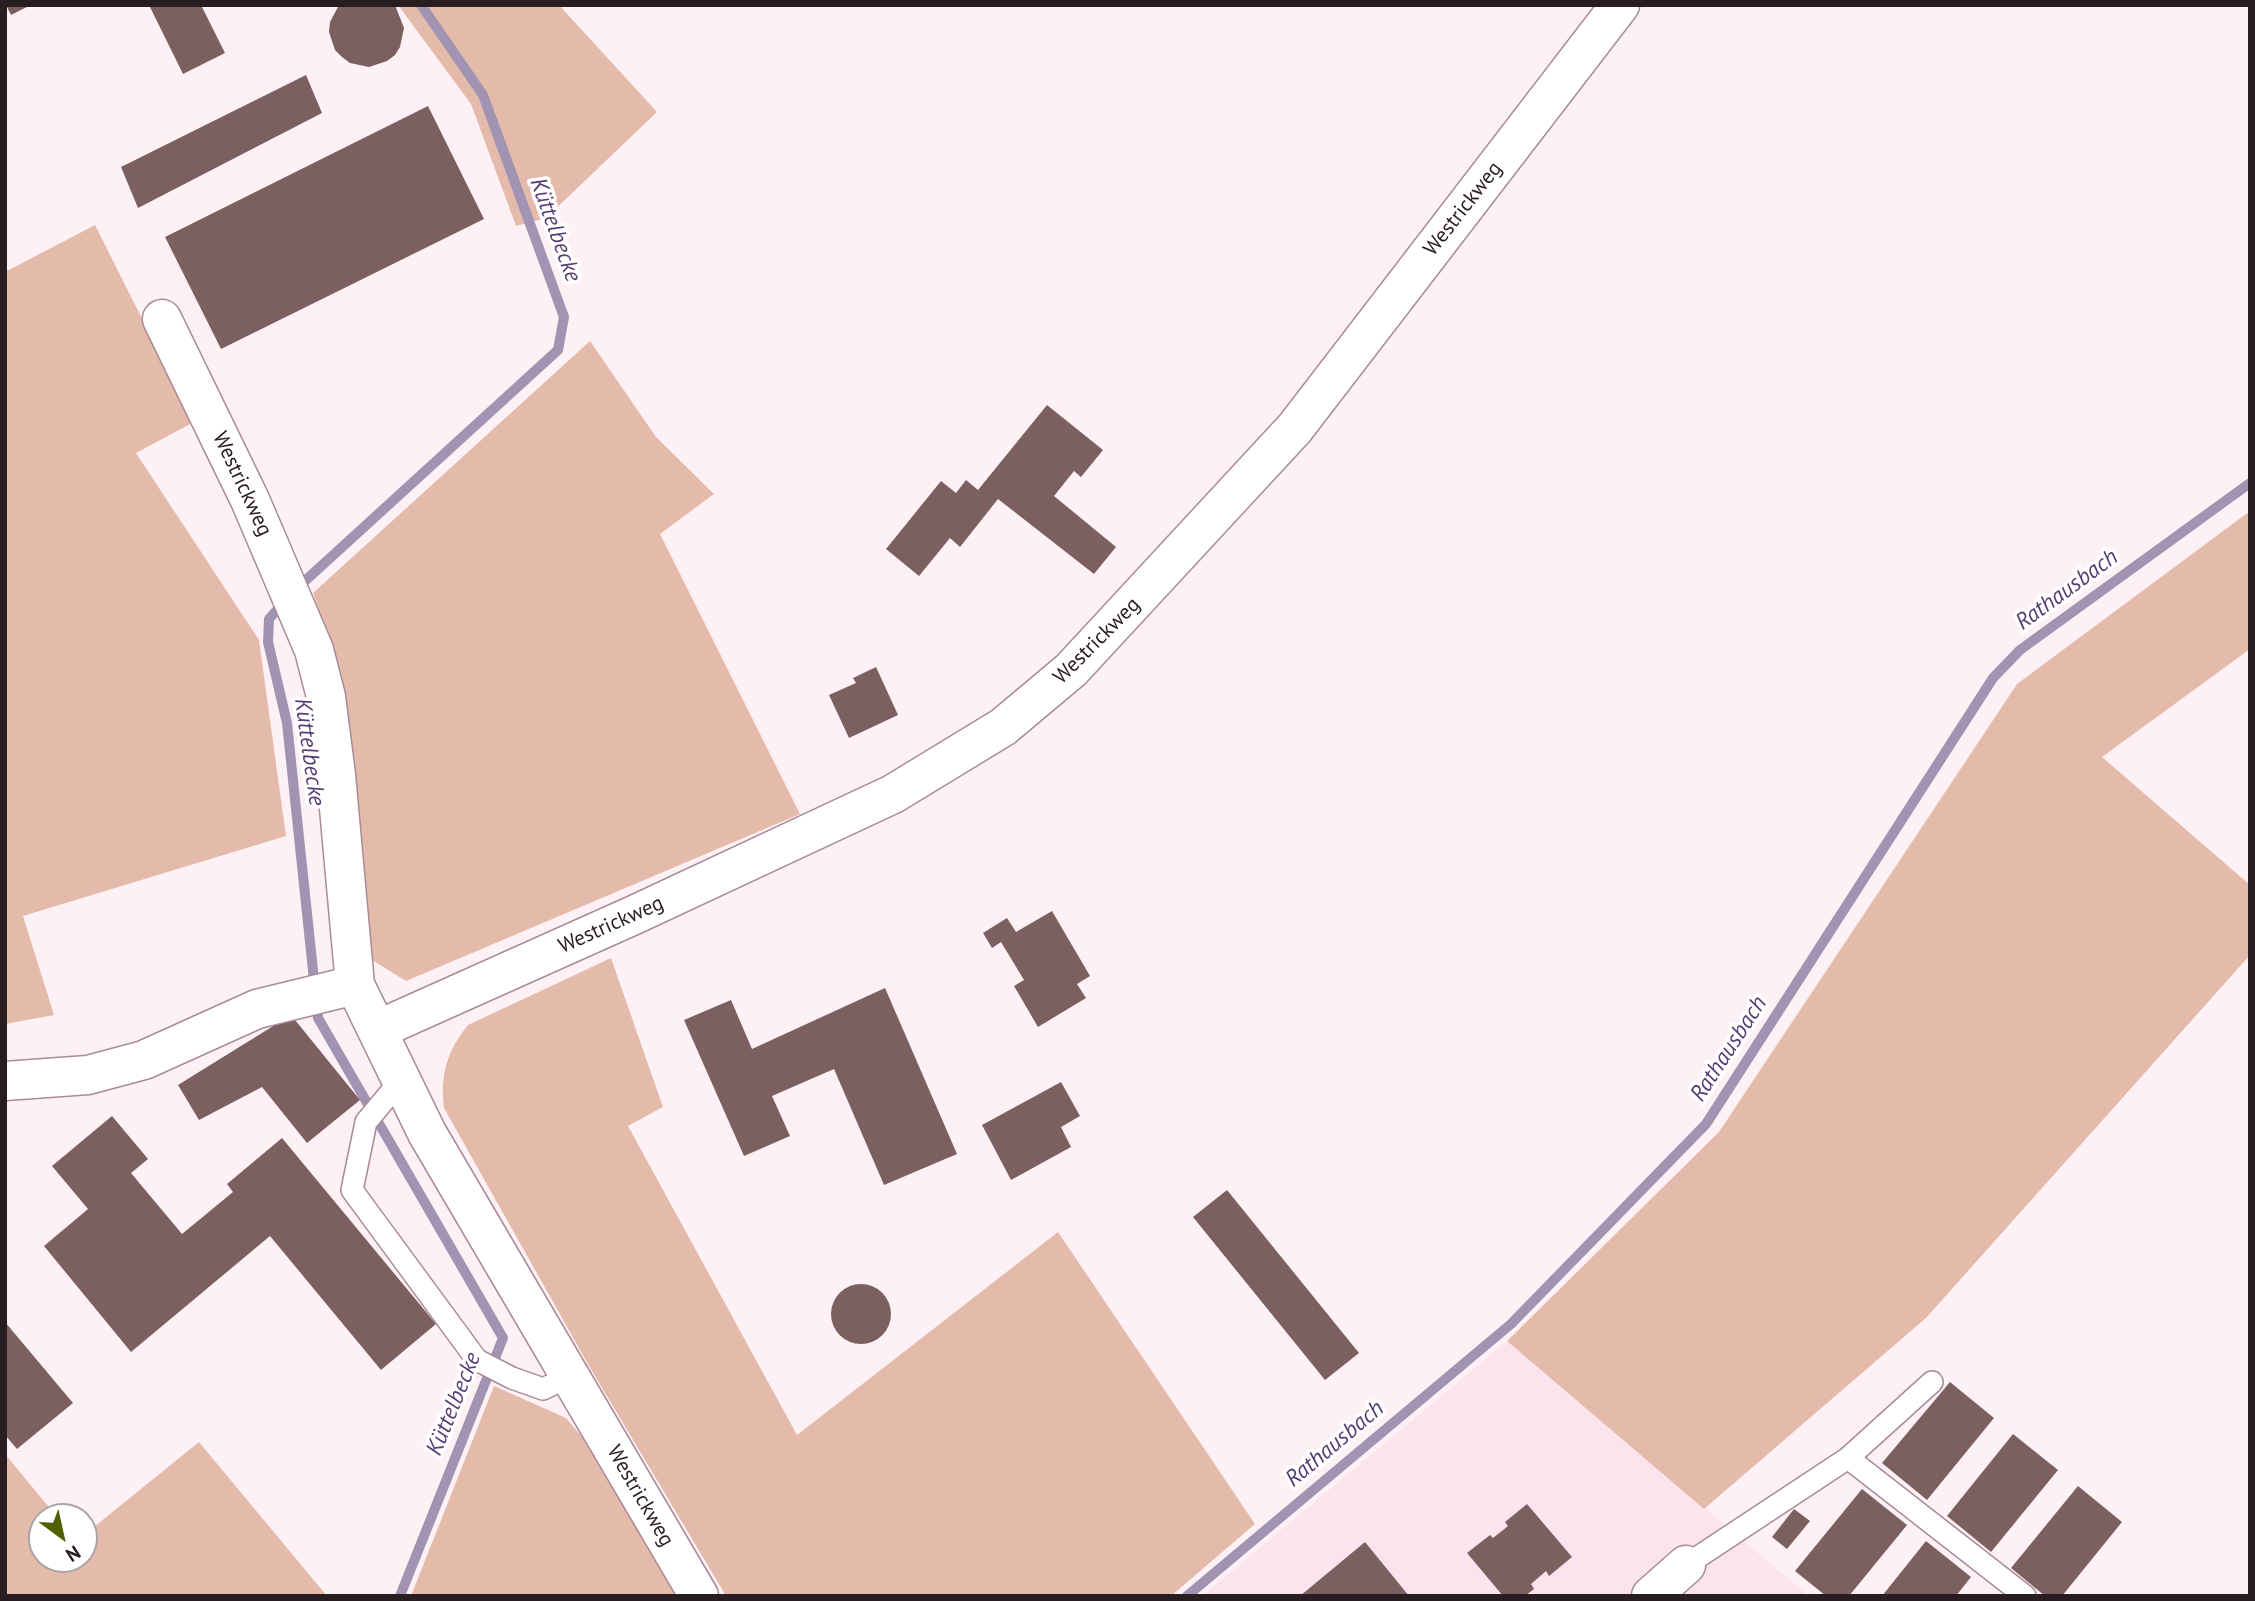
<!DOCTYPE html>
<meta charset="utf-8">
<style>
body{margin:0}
#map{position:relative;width:2255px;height:1601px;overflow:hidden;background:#fef1f6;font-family:"PT Sans",sans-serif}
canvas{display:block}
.frame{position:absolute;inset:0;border:7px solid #281d21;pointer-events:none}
.north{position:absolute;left:28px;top:1503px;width:70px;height:70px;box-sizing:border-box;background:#fff;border:2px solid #a9a5a6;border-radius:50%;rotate:147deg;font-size:19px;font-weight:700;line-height:28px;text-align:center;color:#281d21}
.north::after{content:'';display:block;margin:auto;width:24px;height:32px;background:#536000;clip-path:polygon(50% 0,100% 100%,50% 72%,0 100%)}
</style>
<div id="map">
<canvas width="2255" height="1601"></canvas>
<div class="frame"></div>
<div class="north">N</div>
</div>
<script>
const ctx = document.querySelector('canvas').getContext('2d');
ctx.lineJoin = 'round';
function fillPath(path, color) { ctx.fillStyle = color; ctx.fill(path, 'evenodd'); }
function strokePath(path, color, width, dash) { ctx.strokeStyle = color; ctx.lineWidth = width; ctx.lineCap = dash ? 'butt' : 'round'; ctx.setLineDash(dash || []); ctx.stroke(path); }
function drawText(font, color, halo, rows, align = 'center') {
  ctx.font = font + ' "PT Sans",sans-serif'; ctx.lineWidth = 7; ctx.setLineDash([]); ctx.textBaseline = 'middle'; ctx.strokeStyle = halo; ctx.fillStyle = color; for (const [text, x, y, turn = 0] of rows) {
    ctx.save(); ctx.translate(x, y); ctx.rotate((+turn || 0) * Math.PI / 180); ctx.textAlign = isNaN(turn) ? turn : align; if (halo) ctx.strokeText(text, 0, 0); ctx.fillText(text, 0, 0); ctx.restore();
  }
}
const built = new Path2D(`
 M1507,1341L1809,1596H1202Z`);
const green = new Path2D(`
 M398,5H559L657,112L546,218L516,226L471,104Z
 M95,225L194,422L136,453L259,640L286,836L23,916L54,1015L5,1024V272Z
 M590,341L656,437L714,494L660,534L800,814L406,981L372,960L330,646L313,593Z
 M2250,511V649L2102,757L2250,885V955L1926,1318L1704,1509L1507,1341L1719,1132L2017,684Z
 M611,958L663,1107L628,1126L797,1435L1058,1232L1255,1524L1171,1596H726L589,1366L444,1108C440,1075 447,1051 468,1025Z
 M494,1386L566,1418L590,1446L677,1596H411Z
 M199,1442L327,1596H5V1454L57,1517H42V1559H84V1535Z`);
const stream = new Path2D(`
 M295,590L558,350L564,317L483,95L421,5
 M284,602L269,619L268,642L287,723L318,1018L503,1338L400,1596
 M1187,1596L1511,1324L1706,1124L1993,678L2020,650L2250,483`);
const building = new Path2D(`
 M6,5H31L11,15Z
 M149,5H201L225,53L183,74Z
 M339,5H395L404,28L400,47L395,55L387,61L369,67L350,63L342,57L335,50L329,32L330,22Z
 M306,75L322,113L138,208L121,167Z
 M428,106L484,219L221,349L165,237Z
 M1047,405L1103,450L1081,477L1074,471L1054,496L1116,547L1094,574L998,499L960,547L950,538L919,576L886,549L941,481L956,493L966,480L978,490Z
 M876,667L898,715L849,738L829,695L856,683L853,678Z
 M1052,911L1090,976L1077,984L1086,998L1038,1027L1014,986L1024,980L1001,942L992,948L983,933L1007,918L1016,932Z
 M885,988L957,1154L884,1185L834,1069L772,1096L790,1136L744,1156L684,1020L731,1000L752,1049Z
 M291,1015L360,1100L307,1143L262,1087L199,1120L178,1085Z
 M1061,1082L1080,1116L1061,1127L1071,1147L1011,1180L982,1125Z
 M112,1116L148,1159L131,1173L182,1234L233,1192L227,1184L282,1138L436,1324L381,1370L270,1236L131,1352L44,1246L88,1209L52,1166Z
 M1227,1190L1359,1353L1325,1380L1193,1217Z
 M831 1314a30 30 0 1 1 60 0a30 30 0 1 1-60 0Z
 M5,1322L73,1403L17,1449L5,1435Z
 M1950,1382L1994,1418L1927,1500L1882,1463Z
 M2013,1434L2058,1470L1991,1552L1947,1516Z
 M2078,1486L2122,1522L2062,1596H2045L2011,1568Z
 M1862,1489L1907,1525L1849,1596H1826L1795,1571Z
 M1527,1504L1572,1557L1549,1576L1546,1571L1531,1584L1534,1589L1525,1596H1503L1467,1553L1490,1535L1493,1538L1508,1526L1505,1522Z
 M1794,1509L1810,1521L1787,1549L1772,1537Z
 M1926,1541L1971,1577L1956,1596H1882Z
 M1365,1542L1409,1596H1300Z`);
const lane = new Path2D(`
 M401,1080L366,1122L352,1190L477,1360L512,1378L543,1389L570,1376
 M1848,1458L1932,1382
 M1686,1565L1848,1458L2025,1596`);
const street = new Path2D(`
 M162,319L250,500L314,650L326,697L336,775L355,985L427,1133L699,1596
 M377,1030L634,915L893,794L1003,727L1071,670L1295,428L1620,5
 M5,1081L88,1075L144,1060L257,1009L355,985
 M1651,1596L1686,1565`);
const streetNames = [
 ["Westrickweg",1463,209,-52],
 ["Westrickweg",242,484,65],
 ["Westrickweg",1097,641,-45],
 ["Westrickweg",611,925,-24],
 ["Westrickweg",640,1496,60]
];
const waterNames = [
 ["Küttelbecke",555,230,70],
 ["Rathausbach",2067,590,-36],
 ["Küttelbecke",309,752,82],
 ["Rathausbach",1729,1049,-57],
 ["Küttelbecke",454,1404,-68],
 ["Rathausbach",1335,1444,-40]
];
fillPath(built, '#fce4ee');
fillPath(green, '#e4bbab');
strokePath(stream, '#a193b2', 10);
fillPath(building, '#7c5f5f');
strokePath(lane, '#a88b97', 24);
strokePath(street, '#a88b97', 41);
strokePath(lane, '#fff', 21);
strokePath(street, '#fff', 38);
drawText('21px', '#281d21', '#fff', streetNames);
drawText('italic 23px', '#543e73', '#fff', waterNames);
</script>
